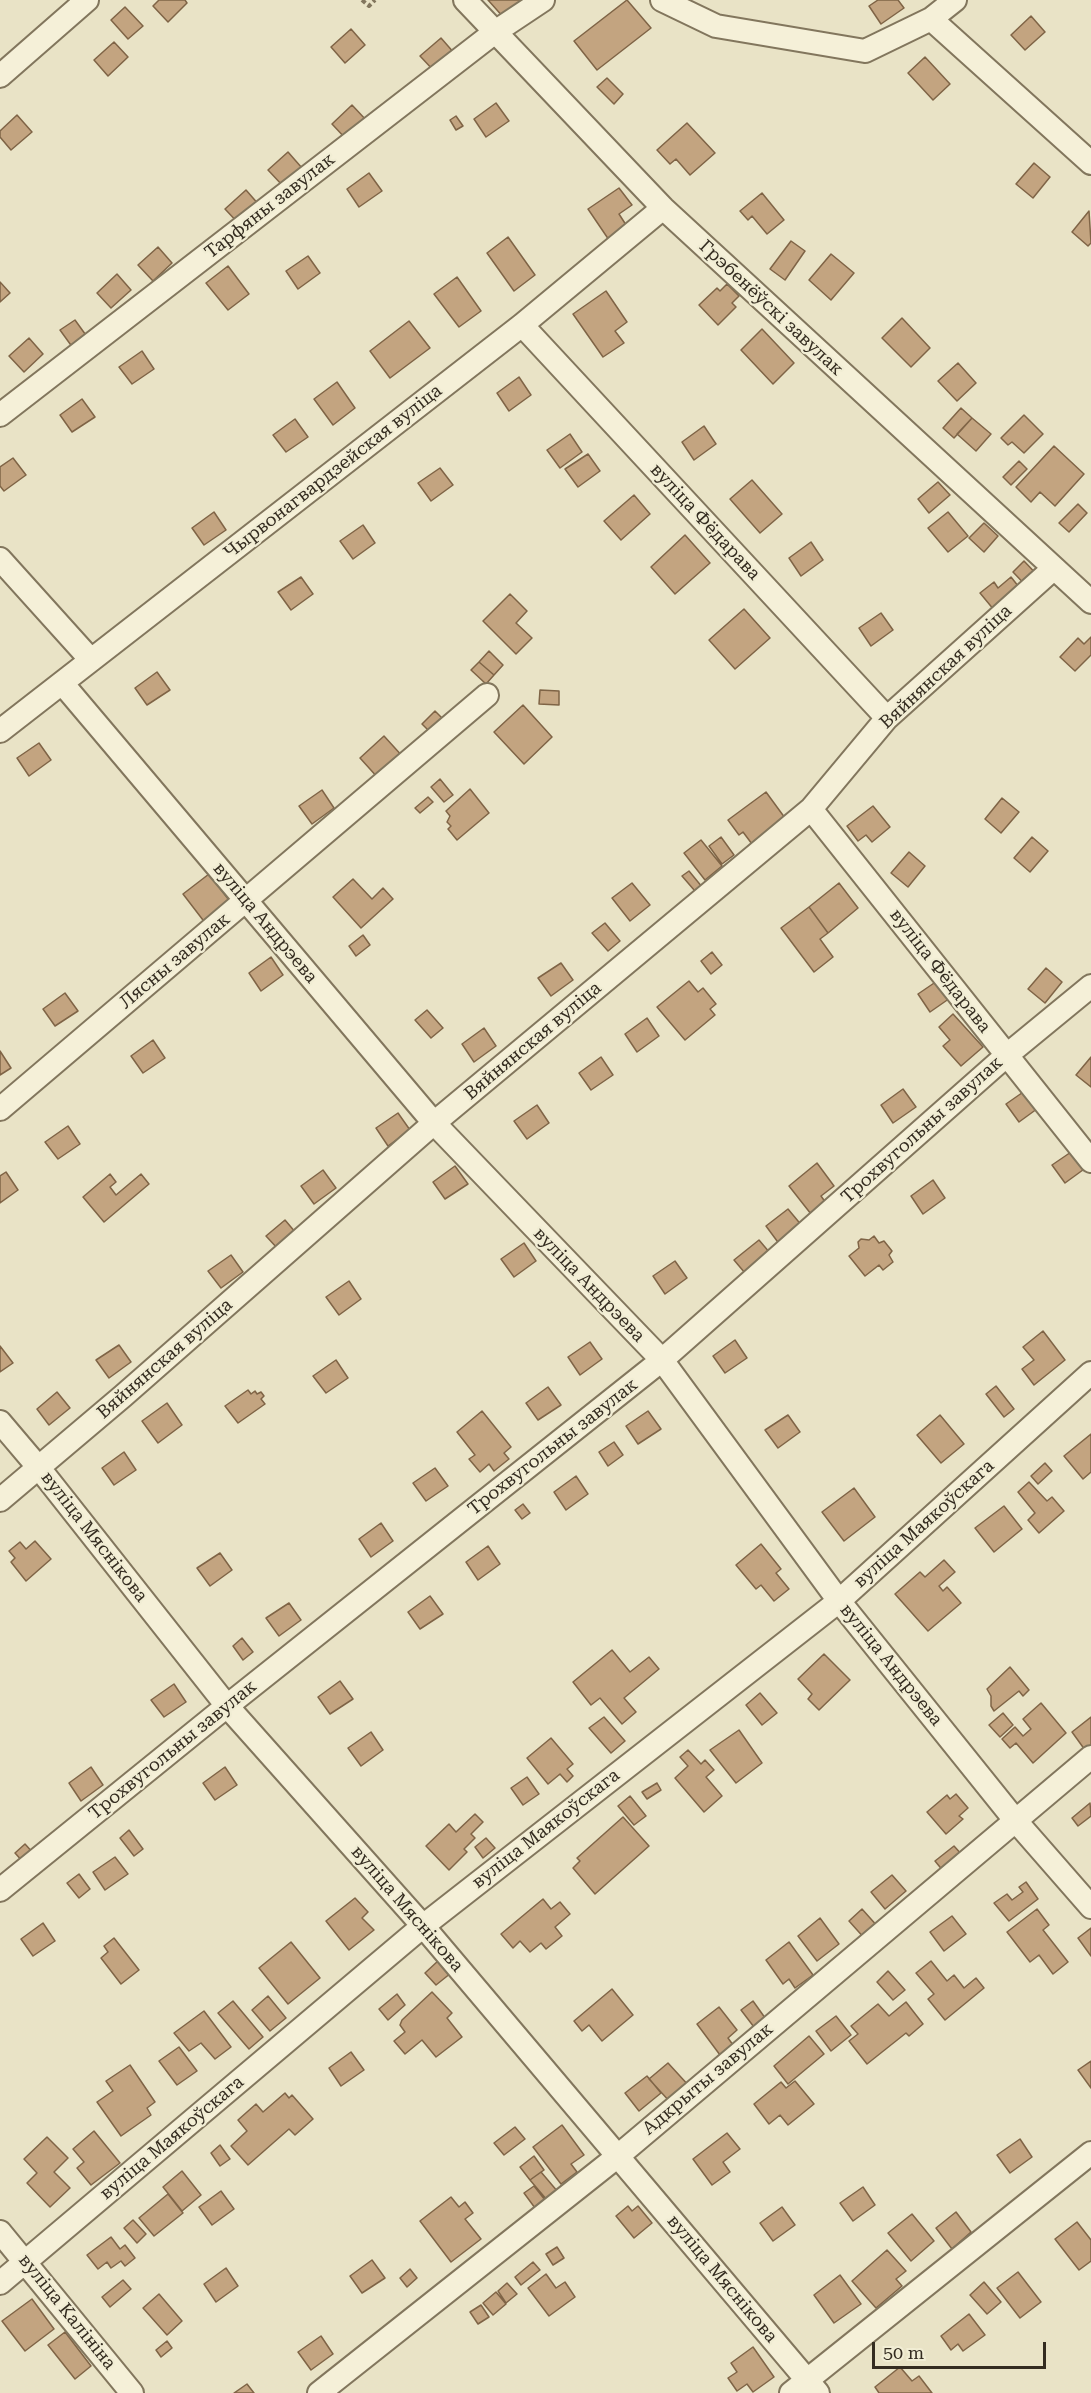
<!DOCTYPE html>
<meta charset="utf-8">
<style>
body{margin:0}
#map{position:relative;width:1091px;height:2393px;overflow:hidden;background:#e9e3c6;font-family:"Roboto Serif",serif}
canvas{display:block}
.scale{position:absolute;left:872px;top:2342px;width:174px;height:27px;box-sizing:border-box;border:3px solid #342c20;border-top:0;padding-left:8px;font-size:18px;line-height:21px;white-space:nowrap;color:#342c20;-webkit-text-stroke:4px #f1edd4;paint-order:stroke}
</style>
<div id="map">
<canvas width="1091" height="2393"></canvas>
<div class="scale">50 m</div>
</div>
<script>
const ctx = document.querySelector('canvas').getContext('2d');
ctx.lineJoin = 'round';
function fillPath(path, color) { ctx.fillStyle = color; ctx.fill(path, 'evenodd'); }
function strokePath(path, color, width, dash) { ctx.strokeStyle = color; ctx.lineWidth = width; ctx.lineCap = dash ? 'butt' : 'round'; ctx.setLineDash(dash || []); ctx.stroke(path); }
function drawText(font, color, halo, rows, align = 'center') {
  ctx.font = font + ' "Roboto Serif",serif'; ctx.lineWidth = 4.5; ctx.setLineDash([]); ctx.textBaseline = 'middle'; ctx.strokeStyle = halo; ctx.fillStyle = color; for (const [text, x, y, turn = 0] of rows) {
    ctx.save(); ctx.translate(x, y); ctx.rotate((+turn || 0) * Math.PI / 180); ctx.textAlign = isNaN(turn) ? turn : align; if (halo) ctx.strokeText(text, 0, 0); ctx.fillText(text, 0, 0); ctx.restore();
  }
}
const building = new Path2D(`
 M159,0H185L187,3L168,22L153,6Z
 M488,0H523L505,19Z
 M627,0L651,28L597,70L574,41Z
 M878,0H898L904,8L881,24L869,6Z
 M125,7L143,26L128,39L111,20Z
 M1031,16L1045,32L1025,50L1011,35Z
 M351,29L365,45L345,63L331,47Z
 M441,38L455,54L435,72L420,56Z
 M114,42L128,57L108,76L94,60Z
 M925,57L950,84L933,100L908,73Z
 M607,78L623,94L614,104L597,87Z
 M496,103L509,121L486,137L474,119Z
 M352,105L367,121L347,140L332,124Z
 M17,115L32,132L11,150L0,137V131Z
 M456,116L463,126L456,130L450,120Z
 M687,123L715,153L690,175L676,159L670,164L657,150Z
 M288,152L302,168L283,186L268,170Z
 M1034,163L1050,177L1033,198L1016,184Z
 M369,173L382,191L359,207L347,189Z
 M619,188L632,205L619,214L628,228L609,240L588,209Z
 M246,190L260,206L240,225L225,209Z
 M762,193L784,220L767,234L752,216L748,220L740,211Z
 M1089,211L1091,243L1088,246L1072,232Z
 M508,237L535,275L514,291L487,253Z
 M791,241L805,251L785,280L770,269Z
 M158,247L172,263L153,281L138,265Z
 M831,254L854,273L831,300L809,280Z
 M308,256L320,273L298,289L286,271Z
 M228,266L249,294L228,310L206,283Z
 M117,274L131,290L111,308L97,293Z
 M457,277L481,311L459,327L434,294Z
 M0,282L10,293L0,302Z
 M727,284L739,296L732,303L736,307L718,325L699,305L717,288L720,291Z
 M606,291L627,322L615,331L624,343L603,357L573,314Z
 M902,318L930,348L911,367L882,338Z
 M75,320L88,338L73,348L60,330Z
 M409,321L430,348L390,378L370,351Z
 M762,329L794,363L773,384L741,350Z
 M29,338L43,354L24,372L9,356Z
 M142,351L154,369L132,384L119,367Z
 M958,363L976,383L957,401L938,381Z
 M519,377L531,395L509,411L497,393Z
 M337,382L355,408L333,425L314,399Z
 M82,399L95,417L72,432L60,415Z
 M961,408L972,418L954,438L943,428Z
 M1024,415L1043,434L1024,453L1012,442L1008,445L1001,438Z
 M972,418L991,434L976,451L957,434Z
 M295,419L308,437L286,452L273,435Z
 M704,426L716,444L694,460L682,442Z
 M570,434L582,452L560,468L547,450Z
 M1054,446L1084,474L1055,506L1040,492L1031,502L1016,487Z
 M588,454L600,471L578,487L565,469Z
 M13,458L26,475L4,491L0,486V467Z
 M1019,461L1027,469L1011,485L1003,477Z
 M440,468L453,485L431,501L418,483Z
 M752,480L782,514L760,533L730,499Z
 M938,482L950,495L929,513L918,499Z
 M634,495L650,514L621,540L604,521Z
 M1078,504L1087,513L1069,532L1059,523Z
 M214,512L226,530L204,545L192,528Z
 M948,512L968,536L948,552L928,528Z
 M984,523L998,536L984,552L969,538Z
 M363,525L375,543L353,559L340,541Z
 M685,535L710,563L675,594L651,567Z
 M811,542L823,560L801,576L789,558Z
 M1024,561L1043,581L1032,592L1013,572Z
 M301,577L313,594L291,610L278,592Z
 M1011,577L1030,601L1004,622L980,593L994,582L998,588Z
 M510,594L527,611L516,623L532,638L516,654L483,621Z
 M744,609L770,638L735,669L709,640Z
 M881,613L893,630L871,646L859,628Z
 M1091,637V655L1075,671L1060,657L1078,638L1084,644Z
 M489,651L503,665L494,675L479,662Z
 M479,662L494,675L486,684L471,670Z
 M157,672L170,690L147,705L135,688Z
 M540,690L559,691V705L539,704Z
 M523,705L552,737L524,764L494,732Z
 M435,711L453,729L440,742L422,724Z
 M384,736L404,758L379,779L360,758Z
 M39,743L51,760L29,776L17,758Z
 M440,779L453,795L444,802L431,787Z
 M470,789L489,813L457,840L448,829L451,826L447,822L450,816L446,811Z
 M322,790L334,808L312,824L299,806Z
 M766,792L785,818L752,844L743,832L739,835L728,820Z
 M428,797L433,802L420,813L415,808Z
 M1002,798L1019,812L1001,833L985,819Z
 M873,806L890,827L872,842L866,835L858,841L847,826Z
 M721,837L734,855L722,864L709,846Z
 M1032,837L1048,851L1030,872L1014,858Z
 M701,840L722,866L705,880L684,853Z
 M909,852L925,866L908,887L891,873Z
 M689,871L707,893L701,898L682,876Z
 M209,874L242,917L216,937L183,894Z
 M353,879L372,899L383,888L393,899L361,928L333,897Z
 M632,883L650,905L630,921L612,898Z
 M839,883L858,908L828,933L809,907Z
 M809,907L828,933L820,939L833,957L814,972L781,928Z
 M605,923L620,941L608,951L592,933Z
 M363,935L370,945L356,956L349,946Z
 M712,952L722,965L711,974L701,961Z
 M271,957L283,975L261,991L249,973Z
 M561,963L573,980L551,996L538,978Z
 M1046,968L1062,982L1045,1003L1028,989Z
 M940,979L953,996L930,1012L918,994Z
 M689,981L698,992L703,988L716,1004L710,1009L715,1015L685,1040L657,1007Z
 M65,993L78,1011L55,1026L43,1009Z
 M427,1010L443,1028L431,1038L415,1020Z
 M953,1014L983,1047L961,1066L943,1046L950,1040L939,1027Z
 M647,1018L659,1036L637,1052L625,1034Z
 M484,1028L496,1046L474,1062L462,1044Z
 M153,1040L165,1058L143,1073L131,1056Z
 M0,1051L11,1068L0,1075Z
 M601,1057L613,1075L591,1090L579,1073Z
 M1091,1057V1087L1076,1075Z
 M1029,1088L1041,1106L1019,1122L1006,1104Z
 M903,1089L916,1107L893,1123L881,1105Z
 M537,1105L549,1123L527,1139L514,1121Z
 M398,1113L410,1130L388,1146L376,1128Z
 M68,1126L80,1144L58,1159L45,1142Z
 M1074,1150L1087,1167L1065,1183L1052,1165Z
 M817,1163L834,1186L821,1196L826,1203L811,1214L789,1186Z
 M455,1166L468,1184L445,1199L433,1182Z
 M323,1170L336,1188L314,1204L301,1186Z
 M6,1172L18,1190L0,1203V1176Z
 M110,1174L116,1182L110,1187L116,1195L141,1174L149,1184L104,1222L83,1197Z
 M933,1180L945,1198L923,1214L911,1196Z
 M788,1209L803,1227L780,1245L766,1226Z
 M285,1220L296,1233L278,1249L266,1236Z
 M874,1236L879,1243L884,1241L892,1251L889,1255L893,1262L883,1270L879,1265L865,1276L849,1256L859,1248L858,1242L861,1239L869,1240Z
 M759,1240L770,1253L745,1273L734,1260Z
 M524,1243L536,1261L514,1277L501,1259Z
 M231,1255L243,1272L221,1288L208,1271Z
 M675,1261L687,1278L665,1294L653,1276Z
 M349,1281L361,1299L339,1315L326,1297Z
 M1043,1331L1065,1360L1034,1385L1022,1369L1034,1360L1023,1347Z
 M735,1340L747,1358L725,1373L713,1356Z
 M590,1342L602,1359L580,1375L568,1357Z
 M119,1345L131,1362L109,1378L96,1360Z
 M0,1346L13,1363L0,1372Z
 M336,1360L348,1378L326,1393L313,1376Z
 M996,1386L1014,1409L1004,1417L986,1394Z
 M548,1387L561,1405L538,1420L526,1403Z
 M248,1390L251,1394L255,1391L257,1394L261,1392L264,1396L261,1399L265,1404L238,1423L225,1406Z
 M57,1392L70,1408L49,1425L37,1409Z
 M167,1403L182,1425L158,1443L142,1421Z
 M482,1411L511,1447L504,1453L509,1459L494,1471L489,1464L480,1472L469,1459L475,1455L457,1432Z
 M648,1411L661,1429L638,1444L626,1426Z
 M788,1415L800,1432L778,1448L765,1430Z
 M940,1415L964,1444L941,1463L917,1435Z
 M1091,1434V1472L1083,1479L1064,1456Z
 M614,1442L623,1455L608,1466L599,1452Z
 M124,1452L136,1470L114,1485L102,1468Z
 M1045,1463L1052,1471L1038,1484L1031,1476Z
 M435,1468L448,1486L426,1501L413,1483Z
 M576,1476L588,1494L566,1510L554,1492Z
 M1029,1482L1047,1501L1052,1497L1064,1511L1039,1533L1028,1520L1035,1513L1018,1492Z
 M854,1488L875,1517L844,1541L822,1512Z
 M523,1504L530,1513L522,1519L515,1510Z
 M1004,1506L1022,1529L994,1552L975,1528Z
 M381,1523L393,1541L371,1557L359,1539Z
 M35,1541L51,1559L26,1581L11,1562L15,1558L9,1551L20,1542L26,1549Z
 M761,1544L781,1569L776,1573L789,1589L774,1601L761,1585L756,1589L736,1565Z
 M488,1546L500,1564L478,1580L466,1562Z
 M220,1553L232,1570L210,1586L197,1568Z
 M944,1560L955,1572L939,1586L943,1591L947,1587L961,1603L928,1631L895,1594L920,1572L925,1577Z
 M430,1596L443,1614L420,1629L408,1612Z
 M289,1603L301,1620L279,1636L266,1618Z
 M242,1638L253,1652L243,1660L233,1646Z
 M612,1650L630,1672L649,1657L659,1669L624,1698L636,1712L622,1724L600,1698L591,1705L573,1682Z
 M824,1654L850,1680L819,1710L808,1699L812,1694L798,1679Z
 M1010,1667L1029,1690L1023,1696L1019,1691L994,1711L991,1706V1696L987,1689Z
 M340,1681L353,1699L330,1714L318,1697Z
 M174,1684L186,1702L164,1717L151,1700Z
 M760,1693L777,1713L762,1725L746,1705Z
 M1041,1703L1066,1733L1033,1763L1016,1743L1010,1748L1002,1739L1015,1727L1023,1736L1031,1729L1023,1719Z
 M1003,1713L1013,1725L1000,1737L989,1725Z
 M604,1717L625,1741L611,1753L589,1728Z
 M1091,1717V1746L1085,1750L1072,1732Z
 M739,1730L762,1763L736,1783L710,1750Z
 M371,1732L383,1750L361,1766L348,1748Z
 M551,1738L573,1764L567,1769L573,1776L567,1782L560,1774L548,1784L527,1758Z
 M688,1750L701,1764L705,1760L714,1770L706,1777L722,1796L704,1812L675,1778L688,1766L680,1757Z
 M91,1767L103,1785L81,1801L69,1783Z
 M225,1767L237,1785L215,1800L203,1783Z
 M527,1777L539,1794L523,1805L511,1788Z
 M657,1783L661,1790L647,1799L642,1792Z
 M956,1794L968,1808L959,1816L963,1819L946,1834L927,1812L947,1795L950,1799Z
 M630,1796L646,1816L634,1825L618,1806Z
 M1090,1803L1091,1816L1078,1826L1072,1818Z
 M475,1814L483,1822L471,1834L475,1838L464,1849L467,1852L449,1870L426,1846L449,1824L456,1832Z
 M623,1817L649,1846L595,1894L573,1868L580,1861L577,1858Z
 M129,1830L143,1849L134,1856L120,1838Z
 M486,1838L495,1848L483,1858L475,1847Z
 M25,1844L34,1854L24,1863L15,1853Z
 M954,1846L963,1856L944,1872L935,1861Z
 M115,1857L128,1874L105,1890L93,1872Z
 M79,1874L90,1889L79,1898L67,1883Z
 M892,1875L906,1891L885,1909L871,1892Z
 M1026,1882L1038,1899L1009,1921L994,1903L1007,1894L1012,1900L1023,1892L1019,1887Z
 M355,1898L368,1912L362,1918L374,1930L349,1950L326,1921Z
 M543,1899L551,1909L560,1902L570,1914L555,1927L562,1936L546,1949L541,1943L530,1952L520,1941L513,1948L501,1934Z
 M862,1909L879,1928L866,1940L849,1921Z
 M1037,1909L1049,1925L1043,1930L1068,1962L1053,1974L1039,1955L1030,1962L1007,1932Z
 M952,1916L966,1934L944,1951L930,1932Z
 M820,1918L839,1944L817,1961L798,1936Z
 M43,1923L55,1941L33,1956L21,1939Z
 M1091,1928V1956L1078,1938Z
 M114,1938L139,1970L121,1984L101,1958L108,1952L104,1946Z
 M291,1942L320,1978L288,2004L259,1968Z
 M789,1942L813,1975L795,1988L789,1979L783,1984L766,1960Z
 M439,1960L451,1973L436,1985L425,1973Z
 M931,1961L947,1981L954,1975L964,1988L976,1978L984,1988L945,2020L928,1999L934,1994L916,1973Z
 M888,1971L905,1990L893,2000L877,1982Z
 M612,1989L633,2015L602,2041L589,2025L582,2031L574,2021Z
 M432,1992L452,2013L447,2018L462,2037L436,2057L422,2040L405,2054L394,2041L405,2032L400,2025L402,2020Z
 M397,1994L405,2005L388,2020L379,2009Z
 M268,1996L286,2018L270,2031L252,2010Z
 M233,2001L263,2037L249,2049L218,2013Z
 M753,2001L768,2022L757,2031L741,2010Z
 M906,2002L923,2024L909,2036L906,2033L867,2064L849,2041L858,2034L851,2026L878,2004L889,2016Z
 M719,2007L737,2030L728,2038L736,2049L723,2059L697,2024Z
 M204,2011L231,2047L215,2059L201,2043L189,2051L174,2033Z
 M836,2016L851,2035L831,2051L816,2031Z
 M809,2036L824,2054L788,2084L774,2066Z
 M179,2047L197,2071L177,2085L159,2061Z
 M351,2052L364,2070L341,2086L329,2068Z
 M1091,2061V2088L1078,2070Z
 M668,2063L690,2087L671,2103L649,2079Z
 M130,2065L155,2102L147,2108L151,2115L121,2136L97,2102L113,2091L106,2081Z
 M647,2076L661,2093L639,2111L625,2093Z
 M795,2081L814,2104L788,2125L780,2115L769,2124L754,2104L781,2082L786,2088Z
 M285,2093L289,2098L292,2095L313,2119L295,2135L289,2129L248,2165L231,2146L247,2131L238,2120L256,2104L263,2112Z
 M562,2125L584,2155L571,2164L577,2172L561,2184L533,2147Z
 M515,2127L525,2139L504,2155L494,2143Z
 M94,2131L120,2163L91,2185L77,2168L84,2162L73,2149Z
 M727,2133L740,2149L723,2162L730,2172L712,2185L693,2159Z
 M47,2137L68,2158L54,2172L70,2188L50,2207L27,2183L37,2173L24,2159Z
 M1020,2139L1032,2157L1010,2173L997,2155Z
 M220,2145L230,2159L220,2166L211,2153Z
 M534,2156L544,2170L530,2180L520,2167Z
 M182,2171L201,2195L182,2211L163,2187Z
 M541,2172L558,2192L547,2200L530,2180Z
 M534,2186L545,2200L535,2208L524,2193Z
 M863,2187L875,2205L853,2221L840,2203Z
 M221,2191L234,2209L212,2225L199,2207Z
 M168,2194L183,2213L154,2236L139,2218Z
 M451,2197L459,2207L465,2202L473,2213L465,2219L481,2239L451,2262L420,2221Z
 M628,2206L632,2211L638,2206L652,2223L634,2238L616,2216Z
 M782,2207L795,2225L773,2241L760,2223Z
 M956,2212L971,2232L952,2249L936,2228Z
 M912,2214L934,2241L911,2261L888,2233Z
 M133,2220L146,2234L137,2243L124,2228Z
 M1077,2222L1091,2240V2261L1079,2270L1055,2239Z
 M111,2237L120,2249L125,2245L135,2258L125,2266L121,2261L111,2268L107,2262L98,2269L87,2255Z
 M557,2247L564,2258L553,2265L546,2254Z
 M887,2250L906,2271L896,2279L902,2286L876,2308L852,2281Z
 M372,2260L385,2278L362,2293L350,2276Z
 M533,2262L540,2270L521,2285L515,2277Z
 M226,2268L238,2286L216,2302L204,2284Z
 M410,2269L417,2278L407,2287L400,2278Z
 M1018,2272L1041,2302L1020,2318L997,2288Z
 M546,2274L556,2288L565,2282L575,2297L549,2316L528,2288Z
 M840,2275L861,2304L834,2323L814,2295Z
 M123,2280L131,2289L110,2307L102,2297Z
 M984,2282L1001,2302L987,2314L970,2295Z
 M507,2283L517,2294L506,2303L498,2291Z
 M496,2292L506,2304L493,2315L483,2303Z
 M159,2294L182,2321L167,2335L143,2308Z
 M32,2299L54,2329L25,2351L2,2321Z
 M481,2305L489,2317L478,2324L470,2312Z
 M969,2314L985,2335L963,2351L958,2344L951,2350L941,2336Z
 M65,2332L91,2366L75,2379L48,2345Z
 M321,2336L333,2354L311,2370L298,2352Z
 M167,2341L172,2348L161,2357L156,2350Z
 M753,2347L774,2377L753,2392L747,2384L737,2391L728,2378L737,2372L731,2363Z
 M900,2367L912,2381L919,2376L932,2393H879L875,2387Z
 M247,2384L254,2393H234Z`);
const path = new Path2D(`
 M362,0L369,6L375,0`);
const street = new Path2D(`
 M465,0L663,208L1091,602
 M662,0L716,26L865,51L931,19L955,0
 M931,19L1091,163
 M0,76L87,0
 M522,325L887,718
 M0,415L495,32L543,0
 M0,559L91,660
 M62,683L434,1123L662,1360L839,1601L1015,1820L1091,1907
 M0,731L522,325L663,208
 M811,809L1091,1161
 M0,1109L487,695
 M0,1422L39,1468L227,1706L423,1926L818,2393
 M0,1500L123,1396L434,1123L811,809L887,718L1053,569
 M0,1890L227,1706L662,1360L1007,1055L1091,986
 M0,2232L132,2393
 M0,2283L423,1926L839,1601L1091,1373
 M319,2393L618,2156L1091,1757
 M791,2393L1091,2153`);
const streetNames = [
 ["Тарфяны завулак",270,206,-38],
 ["Грэбенёўскі завулак",771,308,43],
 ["Чырвонагвардзейская вуліца",333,472,-38],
 ["вуліца Фёдарава",705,522,47],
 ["Вяйнянская вуліца",946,667,-43],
 ["вуліца Андрэева",265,923,50],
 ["Лясны завулак",175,961,-40],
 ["вуліца Фёдарава",940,971,52],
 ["Вяйнянская вуліца",533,1041,-40],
 ["Трохвугольны завулак",922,1130,-42],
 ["вуліца Андрэева",589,1285,46],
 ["Вяйнянская вуліца",165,1359,-41],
 ["Трохвугольны завулак",553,1447,-38],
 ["вуліца Маякоўскага",924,1524,-42],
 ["вуліца Мяснікова",94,1537,52],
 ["вуліца Андрэева",891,1665,51],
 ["Трохвугольны завулак",173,1750,-39],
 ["вуліца Маякоўскага",546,1829,-38],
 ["вуліца Мяснікова",407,1909,49],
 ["Адкрыты завулак",708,2079,-40],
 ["вуліца Маякоўскага",172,2138,-40],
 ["вуліца Мяснікова",722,2279,50],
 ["вуліца Калініна",67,2312,51]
];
fillPath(building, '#c3a480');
strokePath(building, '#7f6446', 1.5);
strokePath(street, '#82765d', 26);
strokePath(path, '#82765d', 4, [4.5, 3]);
strokePath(street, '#f5f0d8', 22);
drawText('18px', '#342c20', '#f1edd4', streetNames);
</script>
